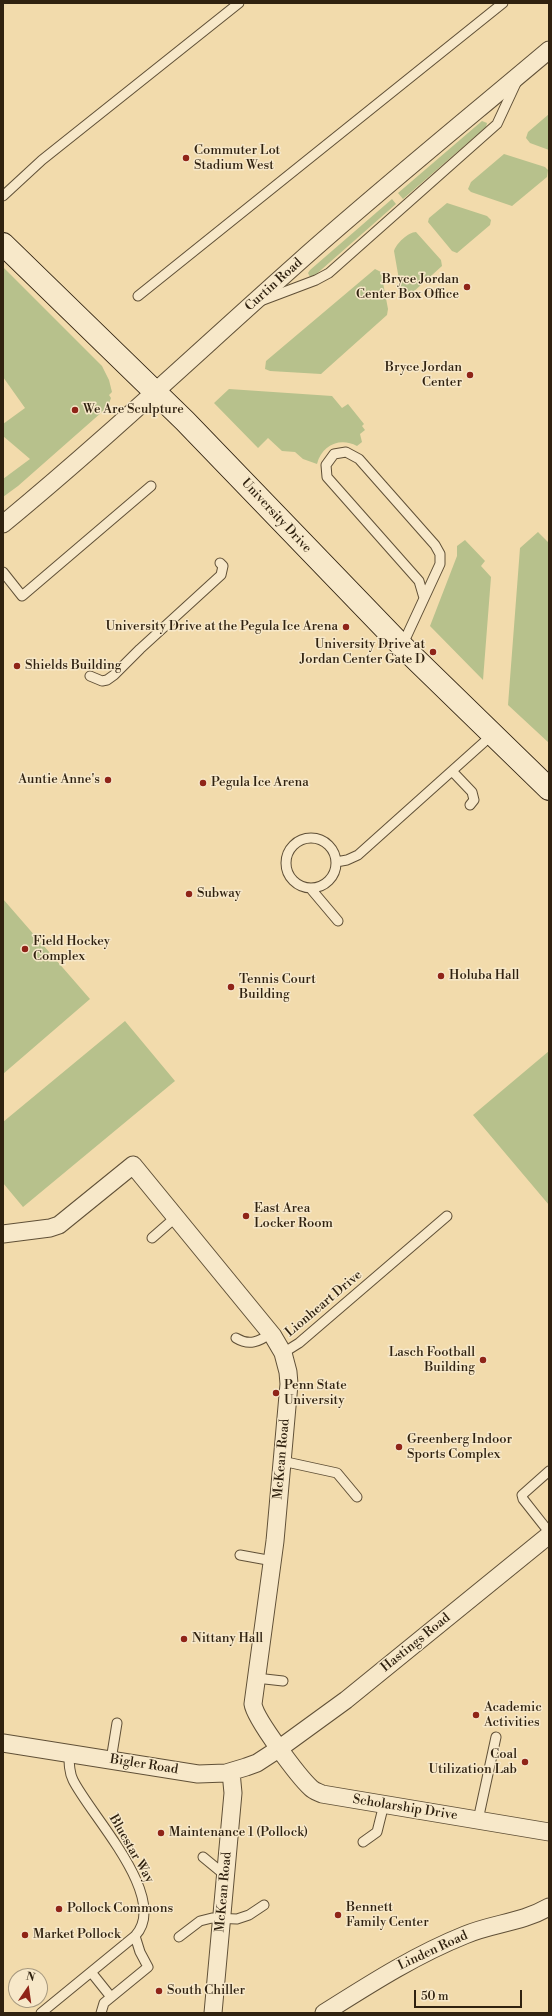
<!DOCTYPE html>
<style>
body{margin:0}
#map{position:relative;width:552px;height:2016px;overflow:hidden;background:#f2dbac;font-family:"Libre Bodoni",serif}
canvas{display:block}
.frame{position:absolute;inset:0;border:4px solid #302210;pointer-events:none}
.north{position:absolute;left:8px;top:1968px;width:40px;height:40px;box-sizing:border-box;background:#f7e8c9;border:1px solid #a7997f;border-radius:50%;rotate:13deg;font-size:11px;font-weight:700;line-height:16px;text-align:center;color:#302210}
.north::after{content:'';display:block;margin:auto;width:14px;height:18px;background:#8f2418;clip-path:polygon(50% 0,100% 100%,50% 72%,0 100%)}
.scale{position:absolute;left:414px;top:1990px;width:108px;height:18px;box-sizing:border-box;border:2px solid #302210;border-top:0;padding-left:5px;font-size:12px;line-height:14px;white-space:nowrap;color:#302210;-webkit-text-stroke:3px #f7e8c9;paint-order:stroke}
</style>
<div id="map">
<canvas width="552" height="2016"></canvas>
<div class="frame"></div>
<div class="north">N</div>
<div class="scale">50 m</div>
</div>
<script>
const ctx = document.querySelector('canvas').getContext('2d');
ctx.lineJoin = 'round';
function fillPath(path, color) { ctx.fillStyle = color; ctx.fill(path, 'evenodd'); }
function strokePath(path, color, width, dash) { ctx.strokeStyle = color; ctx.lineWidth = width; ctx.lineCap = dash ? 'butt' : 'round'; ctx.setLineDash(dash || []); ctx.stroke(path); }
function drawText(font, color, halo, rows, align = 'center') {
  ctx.font = font + ' "Libre Bodoni",serif'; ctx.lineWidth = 3; ctx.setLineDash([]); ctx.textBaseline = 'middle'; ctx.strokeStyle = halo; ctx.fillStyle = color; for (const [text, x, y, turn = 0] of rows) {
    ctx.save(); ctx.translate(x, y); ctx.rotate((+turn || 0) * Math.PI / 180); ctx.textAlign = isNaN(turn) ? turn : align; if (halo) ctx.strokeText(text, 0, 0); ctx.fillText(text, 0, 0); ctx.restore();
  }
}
const green = new Path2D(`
 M549,114V150L530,143L526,138L528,132Z
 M482,121L487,123L486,127L403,199L398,193Z
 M504,154L545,167L548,170L547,177L512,206L471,192L468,189L471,182Z
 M392,199L396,204L313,277H310L308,273L310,270Z
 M447,203L487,216L491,220L490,225L457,253L452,251L428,222L429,218Z
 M416,232L441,260L442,266L412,293L407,295L401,291L394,251C396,244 408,232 416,232Z
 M3,267L102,366L109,380L112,392L109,395L111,398L108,406L102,412L18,486L3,497V479L30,459L3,436V424L25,408L3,377Z
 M375,269L381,272L388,309L387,315L321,374L270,371L265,369L266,361Z
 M229,389L332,396L342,408L348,404L364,424L362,426L365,430L360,434L362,442L357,446C340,437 322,445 317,464L303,459L295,452L282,451L268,438L258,448L214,403Z
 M538,532L549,543V743L508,705L520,548Z
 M465,540L485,561L481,566L491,577L483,680L430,626L457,556V546Z
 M3,899L90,999L3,1074Z
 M125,1021L175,1081L23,1207L3,1183V1122Z
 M549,1051V1205L473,1115Z`);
const service = new Path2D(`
 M3,196L42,160L239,3
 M138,296L503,3
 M263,300L316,280L329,273L497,124L517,81
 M3,572L22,596L151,486
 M402,646L440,564V554L435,545L359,459L346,452L334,454L326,465L327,477L419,581L424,598
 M90,676L102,681L107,680L114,675L140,649L221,575L223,566L220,563
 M452,771L472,792L474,800L470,805
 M286 863a25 25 0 1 1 50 0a25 25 0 1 1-50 0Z
 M336,862L347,860L358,855L492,735
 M311,889L338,921
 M152,1238L176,1217
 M236,1338C249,1346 259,1342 271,1333
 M283,1353L299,1343L447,1216
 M282,1461L337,1473L357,1497
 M549,1471L522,1495L523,1499L549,1532
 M240,1555L273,1561
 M256,1678L283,1681
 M111,1760L117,1723
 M478,1820L496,1737
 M363,1842L377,1832L384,1804
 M203,1857L226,1876
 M179,1937L200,1921L212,1918L237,1919L249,1915L264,1905
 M91,1972L111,1997
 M41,2013L135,1936C171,1898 90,1815 73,1780C69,1772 69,1763 69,1754
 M101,2013L104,2003L148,1967L140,1952L135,1936`);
const minor = new Path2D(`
 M3,524C105,440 201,349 300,261C381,189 466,120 549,50
 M3,1234L50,1228L59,1225L133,1165L273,1336L283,1353L288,1372L289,1384L275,1541L253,1704C255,1719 299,1777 311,1788C314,1791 318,1792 322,1794L549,1832
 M3,1743L198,1774L226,1773L246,1767L257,1763L280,1748L346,1700L549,1535
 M213,2013L233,1793L231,1772
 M324,2013C370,1984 415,1955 465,1935C494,1923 521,1923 549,1907`);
const secondary = new Path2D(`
 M3,244L185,421L402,646L549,789`);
const markers = [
 [186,158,4,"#8f2418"],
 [467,287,4,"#8f2418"],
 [470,375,4,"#8f2418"],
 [75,410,4,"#8f2418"],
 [346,627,4,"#8f2418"],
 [433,652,4,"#8f2418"],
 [17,666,4,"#8f2418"],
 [108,780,4,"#8f2418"],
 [203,783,4,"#8f2418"],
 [189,894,4,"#8f2418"],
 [25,949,4,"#8f2418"],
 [441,976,4,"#8f2418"],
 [231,987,4,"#8f2418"],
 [246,1216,4,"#8f2418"],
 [483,1360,4,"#8f2418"],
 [276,1393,4,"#8f2418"],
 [399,1447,4,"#8f2418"],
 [184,1639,4,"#8f2418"],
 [476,1715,4,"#8f2418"],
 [525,1762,4,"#8f2418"],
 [161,1833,4,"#8f2418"],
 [59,1909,4,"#8f2418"],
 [338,1915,4,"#8f2418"],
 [25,1935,4,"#8f2418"],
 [159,1991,4,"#8f2418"]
];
const poiNames = [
 ["Commuter Lot",194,151],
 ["Stadium West",194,166],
 ["Bryce Jordan",459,280,"right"],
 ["Center Box Office",459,295,"right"],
 ["Bryce Jordan",462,368,"right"],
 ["Center",462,383,"right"],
 ["We Are Sculpture",83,410],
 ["University Drive at the Pegula Ice Arena",338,627,"right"],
 ["University Drive at",425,645,"right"],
 ["Jordan Center Gate D",425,660,"right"],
 ["Shields Building",25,666],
 ["Auntie Anne's",100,780,"right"],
 ["Pegula Ice Arena",211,783],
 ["Subway",197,894],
 ["Field Hockey",33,942],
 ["Complex",33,957],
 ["Holuba Hall",449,976],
 ["Tennis Court",239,980],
 ["Building",239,995],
 ["East Area",254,1209],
 ["Locker Room",254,1224],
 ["Lasch Football",475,1353,"right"],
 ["Building",475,1368,"right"],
 ["Penn State",284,1386],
 ["University",284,1401],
 ["Greenberg Indoor",407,1440],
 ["Sports Complex",407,1455],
 ["Nittany Hall",192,1639],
 ["Academic",484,1708],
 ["Activities",484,1723],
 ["Coal",517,1755,"right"],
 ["Utilization Lab",517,1770,"right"],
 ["Maintenance 1 (Pollock)",169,1833],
 ["Bennett",346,1908],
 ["Family Center",346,1923],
 ["Pollock Commons",67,1909],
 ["Market Pollock",33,1935],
 ["South Chiller",167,1991]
];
const streetNames = [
 ["Curtin Road",274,285,-42],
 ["University Drive",276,516,47],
 ["Lionheart Drive",324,1304,-40],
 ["McKean Road",282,1459,-85],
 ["Hastings Road",416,1643,-39],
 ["Bigler Road",144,1765,9],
 ["Scholarship Drive",405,1808,9],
 ["Bluestar Way",131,1849,60],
 ["McKean Road",224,1892,-85],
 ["Linden Road",433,1951,-25]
];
fillPath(green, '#b7c18c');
strokePath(service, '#605037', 11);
strokePath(minor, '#605037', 19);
strokePath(secondary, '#302210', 24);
strokePath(service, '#f7e8c9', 9);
strokePath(minor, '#f7e8c9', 17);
strokePath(secondary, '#f7e8c9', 22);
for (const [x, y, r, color] of markers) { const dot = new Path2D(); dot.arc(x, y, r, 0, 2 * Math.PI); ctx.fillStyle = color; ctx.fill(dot); strokePath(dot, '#f7e8c9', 1.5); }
drawText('13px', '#302210', '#f7e8c9', poiNames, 'left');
drawText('13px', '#302210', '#f7e8c9', streetNames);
</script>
